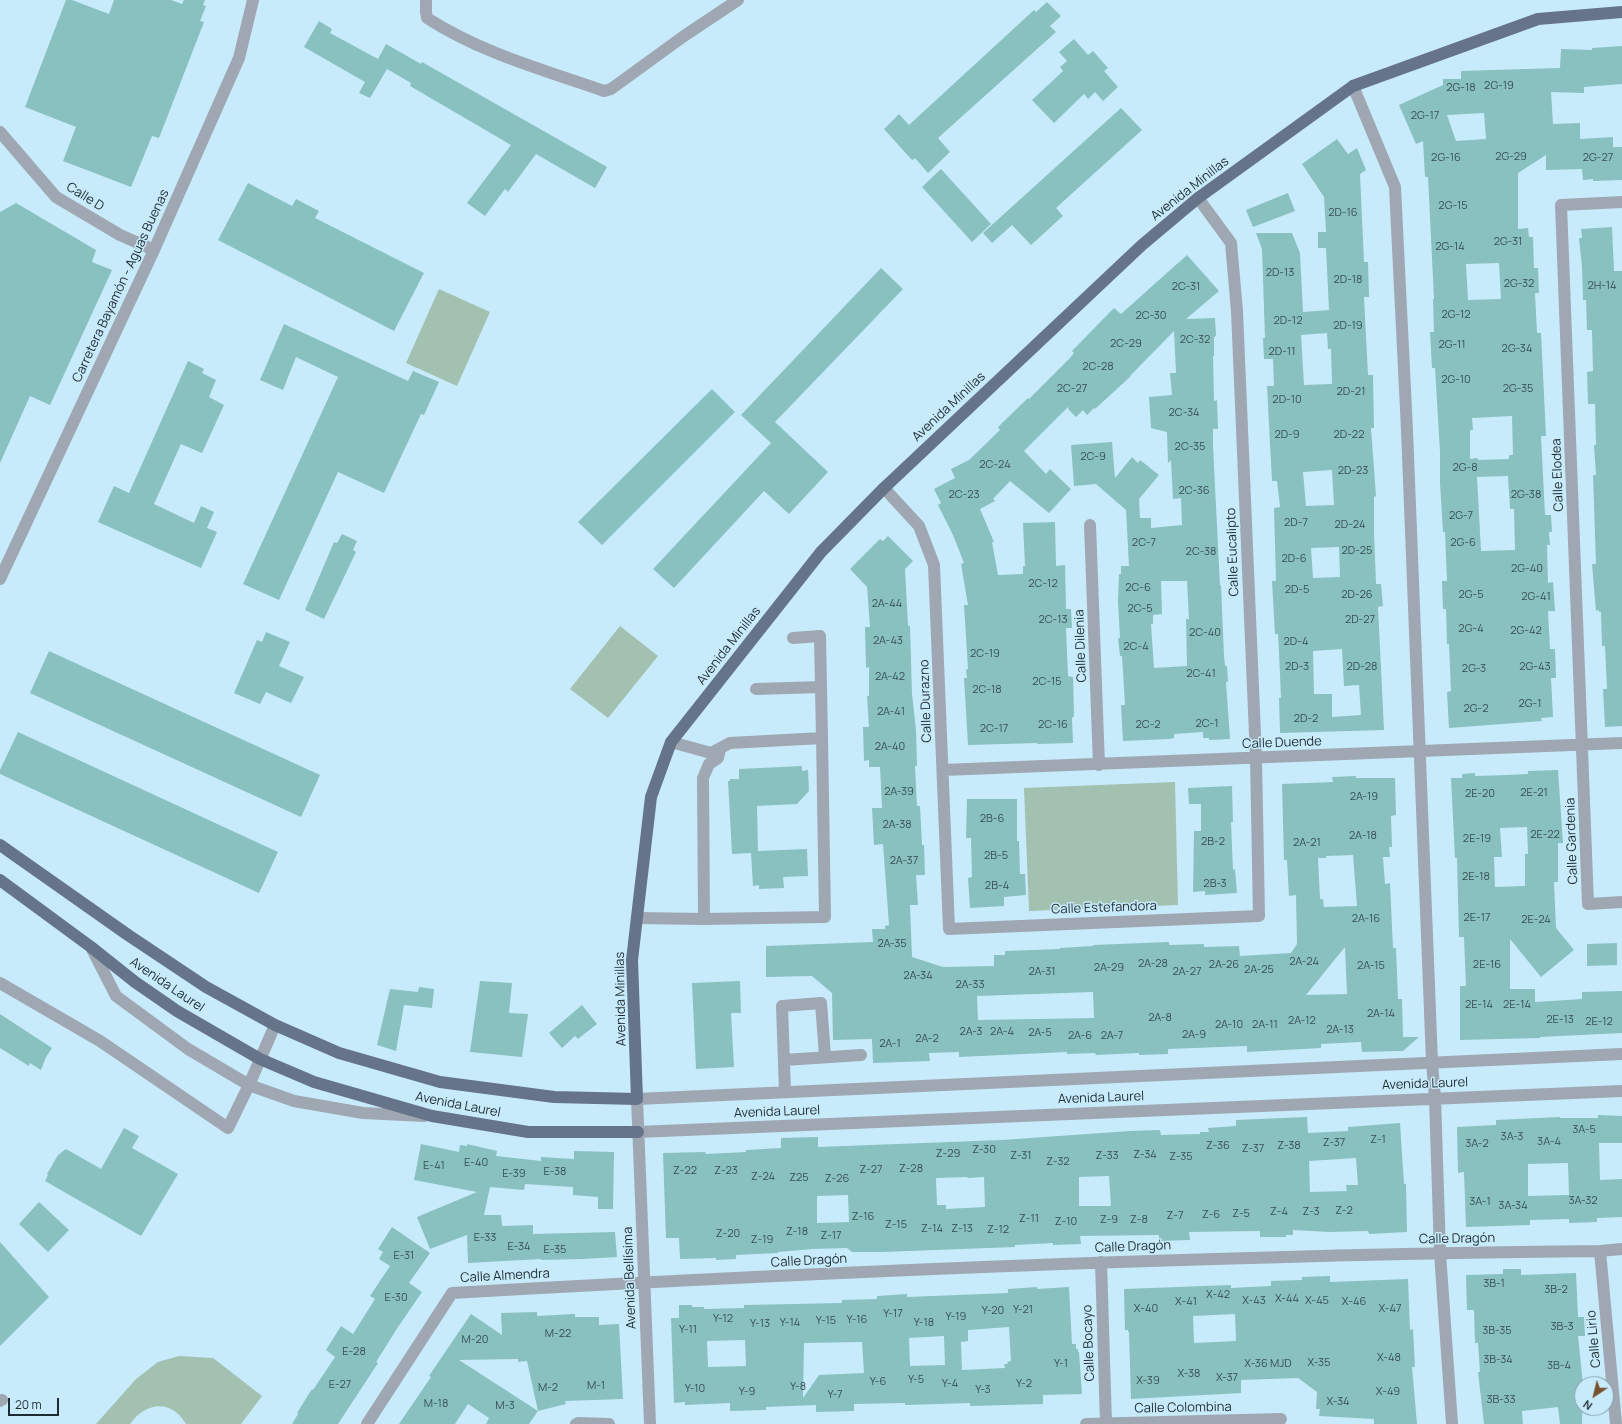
<!DOCTYPE html>
<meta charset="utf-8">
<style>
body{margin:0}
#map{position:relative;width:1622px;height:1424px;overflow:hidden;background:#c8ebfb;font-family:Manrope,sans-serif}
canvas{display:block}
.north{position:absolute;left:1574px;top:1376px;width:40px;height:40px;box-sizing:border-box;background:#c8ebfb;border:1px solid #849eaa;border-radius:50%;rotate:215deg;font-size:11px;font-weight:700;line-height:16px;text-align:center;color:#1e2b31}
.north::after{content:'';display:block;margin:auto;width:14px;height:18px;background:#76512c;clip-path:polygon(50% 0,100% 100%,50% 72%,0 100%)}
.scale{position:absolute;left:8px;top:1398px;width:51px;height:18px;box-sizing:border-box;border:2px solid #1e2b31;border-top:0;padding-left:5px;font-size:12px;line-height:14px;white-space:nowrap;color:#1e2b31;-webkit-text-stroke:3px #c8ebfb;paint-order:stroke}
</style>
<div id="map">
<canvas width="1622" height="1424"></canvas>
<div class="north">N</div>
<div class="scale">20 m</div>
</div>
<script>
const ctx = document.querySelector('canvas').getContext('2d');
ctx.lineJoin = 'round';
function fillPath(path, color) { ctx.fillStyle = color; ctx.fill(path, 'evenodd'); }
function strokePath(path, color, width, dash) { ctx.strokeStyle = color; ctx.lineWidth = width; ctx.lineCap = dash ? 'butt' : 'round'; ctx.setLineDash(dash || []); ctx.stroke(path); }
function drawText(font, color, halo, rows, align = 'center') {
  ctx.font = font + ' Manrope,sans-serif'; ctx.lineWidth = 3; ctx.setLineDash([]); ctx.textBaseline = 'middle'; ctx.strokeStyle = halo; ctx.fillStyle = color; for (const [text, x, y, turn = 0] of rows) {
    ctx.save(); ctx.translate(x, y); ctx.rotate((+turn || 0) * Math.PI / 180); ctx.textAlign = isNaN(turn) ? turn : align; if (halo) ctx.strokeText(text, 0, 0); ctx.fillText(text, 0, 0); ctx.restore();
  }
}
const green = new Path2D(`
 M439,289L490,312L457,386L406,363Z
 M620,626L658,656L608,718L570,689Z
 M1175,782L1178,905L1029,911L1024,788Z
 M179,1356L213,1358L262,1396L241,1424H186C171,1399 146,1402 130,1424H96L136,1379L158,1362Z`);
const building = new Path2D(`
 M66,0H72L109,14L114,0H171L182,4L184,0H205L203,5L206,6L200,21L204,22L159,138L152,136L131,187L63,161L76,127L25,107Z
 M1047,2L1061,16L1050,26L1056,32L938,138L950,152L928,173L915,158L913,160L911,159L884,129L899,114L909,125L1034,10L1036,12Z
 M319,21L332,29L330,33L378,59L386,44L421,64L422,62L607,167L595,188L536,154L508,192L505,189L485,216L467,203L511,145L410,86L411,83L387,69L370,98L359,93L365,82L304,47Z
 M1074,39L1088,55L1093,51L1108,68L1104,71L1118,87L1103,101L1095,92L1088,99L1084,94L1054,123L1032,100L1063,71L1060,67L1067,61L1059,52Z
 M1622,46V84L1584,87V93L1551,92L1553,124L1580,123V139L1613,137V147H1622V180L1593,181V179L1583,180L1582,169L1546,170V155L1518,173V229L1528,228L1529,237H1533L1534,268H1538L1539,293H1535L1537,333H1541L1546,436H1541L1545,515H1551L1552,532H1549L1550,545H1547L1548,583L1553,582L1555,611H1548L1550,649H1555L1556,678H1551L1553,717L1541,718L1542,721L1449,728L1447,692L1451,691L1449,644H1447L1446,609H1443L1442,581H1447L1445,532H1443L1440,483V452L1435,368H1432L1430,332H1434L1433,299H1434L1428,177H1425L1423,141L1416,144L1399,105L1443,85V79H1461V71L1560,68L1561,49L1592,50V48ZM1484,113L1486,139L1456,141L1447,115ZM1499,263L1501,299L1468,300L1466,264ZM1512,416L1513,455H1509V459L1478,460V458L1470,459V430H1473L1472,418ZM1508,476L1510,509H1514L1515,550L1481,551L1477,477Z
 M1121,108L1142,130L1056,208L1063,216L1031,245L1012,225L992,243L983,233Z
 M1337,139L1348,154L1357,148L1366,170L1360,174L1364,262H1368L1369,297H1364L1368,375H1373L1374,428H1371L1376,496L1374,497V532L1376,584H1381L1383,606L1378,607L1384,730L1280,733L1279,698H1281L1279,652L1278,634H1275L1272,581H1276L1274,508L1280,507L1277,481H1272L1267,386H1274L1273,359H1264L1263,338H1265L1262,249L1256,233H1292L1300,253L1303,312L1329,310L1326,248H1318V232H1326L1324,197L1302,164ZM1327,333L1328,349H1331L1332,384L1304,385L1301,335ZM1332,470L1334,505L1306,506L1303,472ZM1339,547L1340,577L1313,578L1311,548ZM1342,649L1344,686L1359,685L1361,715L1332,717V694H1314L1313,651Z
 M941,169L991,224L972,242L922,187Z
 M248,183L292,206L296,199L319,211L315,218L424,273L394,331L218,240Z
 M1288,193L1295,211L1253,227L1246,210Z
 M16,203L96,250L92,262L112,270L50,405L30,396L0,463V212Z
 M1612,227L1614,271H1622V726L1605,727L1603,689H1607L1605,646H1602L1601,612H1599V610L1596,611L1592,564H1596L1593,475H1596L1594,445H1596L1595,404H1588L1587,372L1593,371L1592,330H1587L1586,300H1583L1582,267L1579,238H1582L1581,229Z
 M1187,255L1219,291L1186,319L1215,318L1216,336L1214,337V356H1213L1214,401L1217,400L1218,429H1213V446L1220,586L1221,585L1224,656L1225,666H1227L1228,682H1226L1230,739L1209,740V738H1203V732L1174,734V738L1169,739L1123,741L1121,705H1125L1122,656H1120L1118,638H1120L1118,601L1119,574H1121V566H1129L1126,510L1096,484L1074,486L1071,445L1112,442L1115,478L1132,457L1138,463L1140,460L1159,475L1139,499L1140,518H1151V528L1182,525L1181,498L1173,499L1171,460L1168,463L1167,432L1151,428L1149,397L1172,395L1170,373H1176L1174,331L1130,376H1131L1095,409L1094,408L1087,415L1083,410L1076,417L1069,410L1068,407L1024,451L1046,474L1050,469L1071,489L1049,513L1010,481L993,499L995,501L980,509L994,542H992L998,575L1023,574V566H1025L1023,523L1055,522L1056,566L1065,565L1066,609H1071L1072,628H1066L1068,676L1073,677L1074,716L1072,718L1073,743L1037,744V743L968,745L964,678H967L966,670L968,669L964,605H968L961,564L964,563L953,535L938,505L941,503L934,489L955,478L951,469L969,460L1000,430L998,427L1028,398L1029,399L1070,358L1074,353L1072,351L1114,308L1121,314ZM1161,581H1187L1189,619H1186L1187,666L1154,668L1151,624H1153V615L1162,614Z
 M881,268L903,289L775,422L828,472L789,514L764,491L674,588L653,569L771,443L741,415Z
 M284,324L408,381L413,371L439,382L424,415L421,414L384,493L338,472L279,600L243,584L338,377L296,357L283,390L260,380Z
 M188,361L204,369L202,373L216,380L209,397L224,405L202,453L181,444L154,504L194,523L201,506L214,512L207,528L217,532L201,568L98,522L114,486L129,493Z
 M712,389L735,412L602,545L578,522Z
 M342,534L357,541L353,550L356,552L324,619L305,610L334,542L337,543Z
 M888,536L913,561L905,569L908,626H910L912,694L916,730L917,766H915L917,806H920L922,845H924L925,875H916L918,905H910L912,957L943,967L994,966V955H1005V951L1060,949V948L1093,946V945L1169,942V945L1204,944V947L1239,946L1240,956L1291,953L1297,944L1296,895L1289,896L1287,860H1284L1282,784L1333,782L1332,777L1356,776V778H1395L1396,815L1391,816L1392,847H1389L1390,857H1383L1385,884L1390,883L1393,948H1396L1398,999H1402L1403,1037H1419L1403,1051H1399L1362,1052L1361,1042L1321,1044V1048L1247,1052V1046L1168,1049V1054L1139,1055V1053L1096,1055L1095,1053L1067,1054V1052L959,1057V1052L929,1053L930,1061L873,1063L872,1039L833,1040L832,993L812,976L766,977V946L873,942L872,929H885V926L889,925L883,844L874,845L872,808H882L880,767H869V760L864,761L863,727H869L867,696H869V667L866,668L865,627H870L867,587L850,569L880,539L883,541ZM1353,855L1357,906L1324,907L1323,899H1320L1318,858H1326V856ZM1345,947L1347,994L1306,995ZM1093,992L1094,1018L978,1020L977,996Z
 M266,632L290,642L279,666L304,677L291,703L266,692L260,704L234,693L257,640L262,642Z
 M49,651L320,775L301,817L30,693Z
 M18,732L278,852L259,893L0,774V770Z
 M802,766V771L808,770L809,791L797,804L757,806L758,851L807,849L808,876L783,877L784,888L759,889V885L753,886L751,853L732,854L728,781H730V779H739V769Z
 M1558,770L1563,843H1558V882H1554L1556,928L1574,950L1541,977L1510,939V989H1535V1002L1582,999V992L1622,991V1033L1540,1037V1038L1460,1040V986H1466L1464,937H1459L1457,858H1455L1451,778H1462V774L1475,773V776L1507,775L1528,774V771ZM1527,827L1528,854H1525V886L1495,887L1494,857H1502L1500,828Z
 M1232,786L1233,822H1231L1233,870L1235,869L1237,893L1205,895V891L1193,892L1194,831H1201V804H1189L1188,788Z
 M967,799H1017V841H1019L1020,874H1025L1026,895L1004,897V906L970,908L968,878L972,877L971,838H966Z
 M1617,943V965L1587,966V944Z
 M480,981L512,983L509,1013L528,1014L522,1057L470,1052Z
 M740,981L741,1013H731L734,1067L696,1069L692,983Z
 M419,987L434,989L432,1008L404,1005L396,1051L377,1045L390,989L418,992Z
 M582,1005L597,1024L578,1039L575,1036L562,1048L549,1033Z
 M0,1014L52,1048L46,1057L41,1070L30,1063L29,1066L0,1048Z
 M1598,1115L1622,1116V1143H1599L1600,1180L1622,1179V1217L1597,1218V1222L1569,1223V1219L1530,1220V1225L1466,1227L1464,1172L1458,1173L1457,1127L1496,1125V1120L1560,1117V1118H1598ZM1568,1163L1569,1195L1528,1196V1164Z
 M1307,1117L1308,1133L1348,1131V1127L1400,1123L1404,1184H1406L1407,1232L1369,1234L1368,1231L1329,1232L1293,1230V1235H1286V1237H1260V1231L1189,1232L1190,1240L1159,1241V1235L1080,1236L1081,1244L1053,1245V1243L1015,1245V1247L882,1252H852L847,1248L813,1249L778,1252V1253L736,1255V1259L716,1260V1258L680,1259L679,1238H666L663,1153L705,1152L706,1154L746,1152V1150L781,1148V1138L818,1137V1147L1002,1140L1130,1131L1160,1130L1161,1135L1200,1134V1132H1209L1208,1128L1236,1126V1120ZM1356,1158L1358,1185H1346L1347,1191L1310,1192L1309,1161ZM1109,1176L1111,1206H1079V1177ZM967,1177L968,1178L984,1177L985,1207L946,1209V1205H937L936,1178ZM848,1195L849,1222L817,1223V1196Z
 M124,1128L139,1136L132,1148L178,1174L141,1236L45,1181L48,1175L47,1174L58,1155L66,1149L101,1169Z
 M421,1144L459,1152L460,1145L467,1146V1144L497,1151L496,1156L541,1161V1157L574,1159V1151L614,1152L613,1209H598V1197L573,1195V1187L525,1184L524,1190L490,1187L484,1215H501L502,1226L533,1225V1234L615,1232L617,1257L582,1259L541,1260V1259L468,1263L467,1235L430,1249L417,1217L477,1192L414,1180Z
 M39,1202L69,1230L48,1252L19,1224Z
 M392,1227L430,1253L409,1283L422,1292L398,1327L376,1362L378,1363L338,1424H292L298,1414L297,1413L312,1389L313,1390L335,1357L326,1350L341,1326L353,1334L375,1299L370,1296L390,1266L379,1259L383,1252L378,1249Z
 M0,1242L49,1297L0,1346Z
 M1503,1269H1521V1275L1576,1273L1578,1317H1584L1585,1336H1578L1583,1384L1582,1424H1560L1558,1407L1522,1411L1523,1424H1484L1478,1372H1480L1478,1343H1475L1474,1310H1467L1466,1275L1503,1274Z
 M1330,1276V1282L1408,1279L1410,1330L1413,1329L1415,1367H1412L1417,1424H1374V1419L1319,1416L1320,1409H1316L1317,1392L1298,1378L1241,1380V1393L1131,1399L1129,1332H1128V1330H1125L1124,1289L1231,1285V1288L1271,1286V1281L1302,1280V1277ZM1235,1314L1236,1341L1194,1343L1193,1316Z
 M1037,1287V1289L1069,1287L1072,1344H1076V1349H1078V1352H1079L1082,1394L1043,1395V1404L970,1406V1403L905,1405V1403L854,1404V1411L816,1412V1405L766,1407V1410L730,1411V1403L685,1405V1402L674,1403L671,1318H679V1305H692V1307H704V1309L744,1308V1305L842,1303V1300L877,1299V1296L907,1294V1297L1008,1293V1289ZM1009,1327L1011,1361L1007,1362L1008,1364H1004L1005,1368L962,1370L961,1342L968,1341V1330ZM944,1336L945,1365L910,1366L909,1338ZM745,1340L746,1366L708,1367L707,1341ZM862,1342L864,1373L819,1375L803,1398L804,1343Z
 M537,1312V1316L575,1314V1317H599V1325L619,1324L623,1399L565,1401L566,1404L538,1411L527,1361L518,1362V1359L459,1360L538,1411L529,1424H486L489,1418L468,1404L455,1424H399L431,1377L429,1376L471,1314L502,1335L501,1313Z`);
const minor = new Path2D(`
 M426,0V12L427,18C481,53 544,70 604,91L611,89L684,36L738,0
 M1353,86L1395,187L1407,430L1432,1062L1435,1098L1440,1253L1452,1424
 M0,132L56,197L120,235L154,250
 M1622,202L1561,205L1588,904L1622,902
 M884,488L919,526L934,565L949,929L1259,916L1256,758L1237,311L1231,243L1198,198
 M1090,525L1099,765
 M0,579L154,250L239,58L253,0
 M793,638L820,636L822,738
 M756,689L821,687
 M943,770L1622,743
 M637,918L704,919L825,917L822,738L730,743L711,753L671,742
 M704,919L703,778L709,764L718,758L720,749
 M91,947L116,996L188,1049L249,1085L294,1101L363,1113L424,1116
 M0,983L100,1041L228,1128L249,1085L275,1025
 M784,1060L861,1055
 M785,1092L782,1006L821,1003L825,1056
 M638,1132L1622,1091
 M1600,1251L1616,1424
 M1101,1262L1106,1423
 M0,1401L2,1400
 M367,1424L452,1293C835,1271 1217,1255 1600,1251L1622,1249
 M576,1424L578,1423L609,1424
 M650,1424L637,1099L1622,1054
 M1086,1424L1281,1419`);
const major = new Path2D(`
 M0,845L128,935L206,987L275,1025L339,1053L440,1082L554,1097L637,1099L632,960L651,797L671,742L821,552L884,488L1142,245L1198,198L1353,86L1538,19L1622,12
 M0,880L91,947L135,982L177,1011L260,1059L314,1082L432,1116L528,1132H638`);
const numberNames = [
 ["2G-19",1499,86],
 ["2G-18",1461,88],
 ["2G-17",1425,116],
 ["2G-29",1511,157],
 ["2G-16",1446,158],
 ["2G-27",1598,158],
 ["2G-15",1453,206],
 ["2D-16",1343,213],
 ["2G-31",1508,242],
 ["2G-14",1450,247],
 ["2D-13",1280,273],
 ["2D-18",1348,280],
 ["2G-32",1519,284],
 ["2H-14",1602,286],
 ["2C-31",1186,287],
 ["2G-12",1456,315],
 ["2C-30",1151,316],
 ["2D-12",1288,321],
 ["2D-19",1348,326],
 ["2C-32",1195,340],
 ["2C-29",1126,344],
 ["2G-11",1452,345],
 ["2G-34",1517,349],
 ["2D-11",1282,352],
 ["2C-28",1098,367],
 ["2G-10",1456,380],
 ["2C-27",1072,389],
 ["2G-35",1518,389],
 ["2D-21",1351,392],
 ["2D-10",1287,400],
 ["2C-34",1184,413],
 ["2D-9",1287,435],
 ["2D-22",1349,435],
 ["2C-35",1190,447],
 ["2C-9",1093,457],
 ["2C-24",995,465],
 ["2G-8",1465,468],
 ["2D-23",1353,471],
 ["2C-36",1194,491],
 ["2C-23",964,495],
 ["2G-38",1526,495],
 ["2G-7",1461,516],
 ["2D-7",1296,523],
 ["2D-24",1350,525],
 ["2C-7",1144,543],
 ["2G-6",1463,543],
 ["2D-25",1357,551],
 ["2C-38",1201,552],
 ["2D-6",1294,559],
 ["2G-40",1527,569],
 ["2C-12",1043,584],
 ["2C-6",1138,588],
 ["2D-5",1297,590],
 ["2D-26",1357,595],
 ["2G-5",1471,595],
 ["2G-41",1536,597],
 ["2A-44",887,604],
 ["2C-5",1140,609],
 ["2C-13",1053,620],
 ["2D-27",1360,620],
 ["2G-4",1471,629],
 ["2G-42",1526,631],
 ["2C-40",1205,633],
 ["2A-43",888,641],
 ["2D-4",1296,642],
 ["2C-4",1136,647],
 ["2C-19",985,654],
 ["2D-3",1297,667],
 ["2D-28",1362,667],
 ["2G-43",1535,667],
 ["2G-3",1474,669],
 ["2C-41",1201,674],
 ["2A-42",890,677],
 ["2C-15",1047,682],
 ["2C-18",987,690],
 ["2G-1",1530,704],
 ["2G-2",1476,709],
 ["2A-41",891,712],
 ["2D-2",1306,719],
 ["2C-1",1207,724],
 ["2C-16",1053,725],
 ["2C-2",1148,725],
 ["2C-17",994,729],
 ["2A-40",890,747],
 ["2A-39",899,792],
 ["2E-21",1534,793],
 ["2E-20",1480,794],
 ["2A-19",1364,797],
 ["2B-6",992,819],
 ["2A-38",897,825],
 ["2E-22",1545,835],
 ["2A-18",1363,836],
 ["2E-19",1477,839],
 ["2B-2",1213,842],
 ["2A-21",1307,843],
 ["2B-5",996,856],
 ["2A-37",904,861],
 ["2E-18",1476,877],
 ["2B-3",1215,884],
 ["2B-4",997,886],
 ["2E-17",1477,918],
 ["2A-16",1366,919],
 ["2E-24",1536,920],
 ["2A-35",892,944],
 ["2A-24",1304,962],
 ["2A-28",1153,964],
 ["2A-26",1224,965],
 ["2E-16",1487,965],
 ["2A-15",1371,966],
 ["2A-29",1109,968],
 ["2A-25",1259,970],
 ["2A-31",1042,972],
 ["2A-27",1187,972],
 ["2A-34",918,976],
 ["2A-33",970,985],
 ["2E-14",1479,1005],
 ["2E-14",1517,1005],
 ["2A-14",1381,1014],
 ["2A-8",1160,1018],
 ["2E-13",1560,1020],
 ["2A-12",1302,1021],
 ["2E-12",1599,1022],
 ["2A-10",1229,1025],
 ["2A-11",1265,1025],
 ["2A-13",1340,1030],
 ["2A-3",971,1032],
 ["2A-4",1002,1032],
 ["2A-5",1040,1033],
 ["2A-9",1194,1035],
 ["2A-6",1080,1036],
 ["2A-7",1112,1036],
 ["2A-2",927,1039],
 ["2A-1",890,1044],
 ["3A-5",1584,1130],
 ["3A-3",1512,1137],
 ["Z-1",1378,1140],
 ["3A-4",1549,1142],
 ["Z-37",1334,1143],
 ["3A-2",1477,1144],
 ["Z-36",1218,1146],
 ["Z-38",1289,1146],
 ["Z-37",1253,1149],
 ["Z-30",984,1150],
 ["Z-29",948,1154],
 ["Z-34",1145,1155],
 ["Z-31",1021,1156],
 ["Z-33",1107,1156],
 ["Z-35",1181,1157],
 ["Z-32",1058,1162],
 ["E-40",476,1163],
 ["E-41",434,1166],
 ["Z-28",911,1169],
 ["Z-27",871,1170],
 ["Z-22",685,1171],
 ["Z-23",726,1171],
 ["E-38",555,1172],
 ["E-39",514,1174],
 ["Z-24",763,1177],
 ["Z25",799,1178],
 ["Z-26",837,1179],
 ["3A-32",1583,1201],
 ["3A-1",1480,1202],
 ["3A-34",1513,1206],
 ["Z-2",1344,1211],
 ["Z-4",1279,1212],
 ["Z-3",1311,1212],
 ["Z-5",1241,1214],
 ["Z-6",1211,1215],
 ["Z-7",1175,1216],
 ["Z-16",863,1217],
 ["Z-11",1029,1219],
 ["Z-9",1109,1220],
 ["Z-8",1139,1220],
 ["Z-10",1066,1222],
 ["Z-15",896,1225],
 ["Z-14",932,1229],
 ["Z-13",962,1229],
 ["Z-12",998,1230],
 ["Z-18",797,1232],
 ["Z-20",728,1234],
 ["Z-17",831,1236],
 ["E-33",485,1238],
 ["Z-19",762,1240],
 ["E-34",519,1247],
 ["E-35",555,1250],
 ["E-31",404,1256],
 ["3B-1",1494,1284],
 ["3B-2",1556,1290],
 ["X-42",1218,1295],
 ["E-30",396,1298],
 ["X-44",1287,1299],
 ["X-43",1254,1301],
 ["X-45",1317,1301],
 ["X-41",1186,1302],
 ["X-46",1354,1302],
 ["X-40",1146,1309],
 ["X-47",1390,1309],
 ["Y-21",1023,1310],
 ["Y-20",993,1311],
 ["Y-17",893,1314],
 ["Y-19",956,1317],
 ["Y-12",723,1319],
 ["Y-16",857,1320],
 ["Y-15",826,1321],
 ["Y-14",790,1323],
 ["Y-18",924,1323],
 ["Y-13",760,1324],
 ["3B-3",1562,1327],
 ["Y-11",688,1330],
 ["3B-35",1497,1331],
 ["M-22",558,1334],
 ["M-20",475,1340],
 ["E-28",354,1352],
 ["X-48",1389,1358],
 ["3B-34",1498,1360],
 ["X-35",1319,1363],
 ["Y-1",1061,1364],
 ["X-36 MJD",1268,1364],
 ["3B-4",1559,1366],
 ["X-38",1189,1374],
 ["X-37",1227,1378],
 ["Y-5",916,1380],
 ["X-39",1148,1381],
 ["Y-6",878,1382],
 ["Y-4",950,1384],
 ["Y-2",1024,1384],
 ["E-27",340,1385],
 ["M-1",596,1386],
 ["Y-8",798,1387],
 ["M-2",548,1388],
 ["Y-10",695,1389],
 ["Y-3",983,1390],
 ["Y-9",747,1392],
 ["X-49",1388,1392],
 ["Y-7",835,1395],
 ["3B-33",1501,1400],
 ["X-34",1338,1402],
 ["M-18",436,1404],
 ["M-3",505,1406]
];
const streetNames = [
 ["Avenida Minillas",1190,189,-38],
 ["Calle D",85,197,32],
 ["Carretera Bayamón - Aguas Buenas",121,286,-65],
 ["Avenida Minillas",949,407,-43],
 ["Calle Elodea",1558,475,-92],
 ["Calle Eucalipto",1233,552,-92],
 ["Avenida Minillas",729,646,-52],
 ["Calle Dilenia",1081,646,-92],
 ["Calle Durazno",926,701,-92],
 ["Calle Duende",1282,743,-2],
 ["Calle Gardenia",1572,841,-92],
 ["Calle Estefandora",1104,908,-2],
 ["Avenida Laurel",167,985,34],
 ["Avenida Minillas",621,999,-91],
 ["Avenida Laurel",1425,1084,-2],
 ["Avenida Laurel",1101,1098,-2],
 ["Avenida Laurel",458,1105,11],
 ["Avenida Laurel",777,1112,-2],
 ["Calle Dragón",1457,1239,-1],
 ["Calle Dragón",1133,1247,-2],
 ["Calle Dragón",809,1261,-3],
 ["Calle Almendra",505,1276,-3],
 ["Avenida Bellísima",630,1278,-92],
 ["Calle Lirio",1594,1339,-95],
 ["Calle Bocayo",1089,1343,-92],
 ["Calle Colombina",1183,1408,-1]
];
fillPath(green, '#a2c1b0');
fillPath(building, '#88c1bf');
strokePath(minor, '#9fa7b3', 12);
strokePath(major, '#667489', 12);
drawText('11px', '#385054', null, numberNames);
drawText('13px', '#1e2b31', '#c8ebfb', streetNames);
</script>
